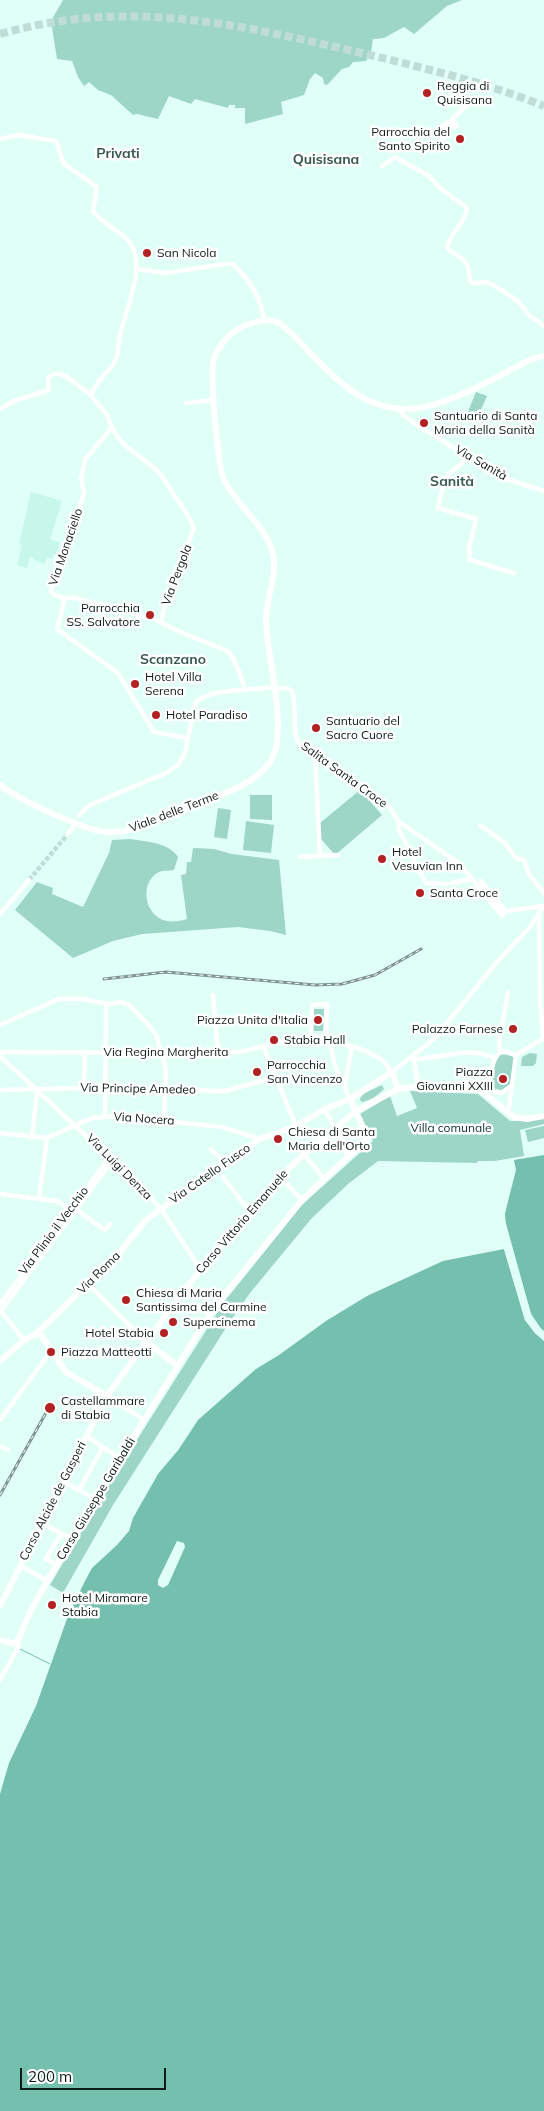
<!DOCTYPE html>
<meta charset="utf-8">
<style>
body{margin:0}
#map{position:relative;width:544px;height:2111px;overflow:hidden;background:#e0fff6;font-family:Mulish,sans-serif}
canvas{display:block}
.scale{position:absolute;left:20px;top:2068px;width:146px;height:22px;box-sizing:border-box;border:2px solid #0d1c18;border-top:0;padding-left:6px;font-size:15px;line-height:18px;white-space:nowrap;color:#0d1c18;-webkit-text-stroke:4px #fff;paint-order:stroke}
</style>
<div id="map">
<canvas width="544" height="2111"></canvas>
<div class="scale">200 m</div>
</div>
<script>
const ctx = document.querySelector('canvas').getContext('2d');
ctx.lineJoin = 'round';
function fillPath(path, color) { ctx.fillStyle = color; ctx.fill(path, 'evenodd'); }
function strokePath(path, color, width, dash) { ctx.strokeStyle = color; ctx.lineWidth = width; ctx.lineCap = dash ? 'butt' : 'round'; ctx.setLineDash(dash || []); ctx.stroke(path); }
function drawText(font, color, halo, rows, align = 'center') {
  ctx.font = font + ' Mulish,sans-serif'; ctx.lineWidth = 5; ctx.setLineDash([]); ctx.textBaseline = 'middle'; ctx.strokeStyle = halo; ctx.fillStyle = color; for (const [text, x, y, turn = 0] of rows) {
    ctx.save(); ctx.translate(x, y); ctx.rotate((+turn || 0) * Math.PI / 180); ctx.textAlign = isNaN(turn) ? turn : align; if (halo) ctx.strokeText(text, 0, 0); ctx.fillText(text, 0, 0); ctx.restore();
  }
}
const built = new Path2D(`
 M31,492L62,501L50,539L60,543L56,555L54,554L52,559L47,557L45,564L34,560V558L30,557L27,568L17,565L22,545L19,544Z`);
const green = new Path2D(`
 M63,0H462L447,6L414,34L404,27L384,38L373,39L371,52L366,61L353,62L349,67L342,69L327,85L324,84L323,78L315,73L310,79L304,95L281,102L283,114L245,124V108H235V105H229L228,108L195,99L191,104L169,96L158,119L137,114L133,115L111,95L98,90L89,82L84,86L78,77L72,61L57,59L51,21Z
 M476,392L487,396L477,419L467,414Z
 M360,790L382,815L335,855L321,839L320,823Z
 M250,795H272V820L250,819Z
 M218,808L231,810L227,839L214,837Z
 M246,821L274,825L271,853L243,850Z
 M130,839C147,842 168,842 178,857L174,870C169,871 163,870 159,872C138,883 145,917 167,921C174,922 181,921 187,919L181,875L186,874L187,862H191L193,848L214,849L232,854L279,860L286,935L270,931L238,927L142,934L113,941L73,958L15,910L37,882L53,888L52,894L83,907L109,853L112,840Z
 M314,1009H324L323,1031H313Z
 M530,1053L537,1054L536,1063L533,1066H521L522,1057Z
 M509,1054L514,1058L510,1085L501,1090L492,1088L495,1061L498,1055Z
 M382,1085L384,1089C378,1095 370,1101 361,1102L360,1098L365,1093Z
 M410,1091L478,1094L510,1121H525L544,1117V1124L520,1130L524,1156L495,1161H478L477,1163L378,1161L348,1184L311,1219L250,1293L231,1320L113,1505L63,1593L50,1585L118,1470L224,1302L302,1205L373,1141L360,1114L390,1096L397,1116L417,1108Z
 M544,1126V1138L528,1142L525,1130Z`);
const water = new Path2D(`
 M544,1155V1331L539,1327L531,1314L505,1220V1213L516,1170L514,1160Z
 M504,1249L525,1320L535,1333L544,1341V2111H0V1794L9,1763L36,1706L68,1616L85,1581L92,1568L117,1545L129,1531L133,1518L158,1474L179,1449L198,1420L256,1369L279,1355L326,1321L367,1296L443,1261Z`);
const pier = new Path2D(`
 M507,1195H509L505,1213L506,1230L531,1314L544,1333L537,1328L529,1315L504,1230L502,1213Z
 M503,1246L506,1248L528,1319L544,1337V1341L535,1333L525,1320Z
 M177,1541L184,1543L185,1547L168,1585L163,1588L158,1585V1580Z`);
const stream = new Path2D(`
 M20,1649L50,1664`);
const streetTunnel = new Path2D(`
 M29,880L68,834`);
const highwayTunnel = new Path2D(`
 M0,34C120,0 225,21 344,49C412,65 479,80 544,106`);
const street = new Path2D(`
 M0,139L18,135L56,141L64,164L97,187L93,211C103,225 120,230 130,243C147,265 125,312 120,335C118,343 119,355 115,361C113,367 107,371 103,376C98,382 94,389 91,395L107,415L112,427L85,460L81,478L84,493L74,527L58,563L51,591L53,594L63,598L64,602L57,629L118,673L154,732L187,738
 M442,139L447,136L441,128L448,122L453,127L457,126L452,119L468,104
 M382,166L395,157L429,176L440,188L465,206L467,209C465,224 450,233 447,248C462,260 469,258 470,281L472,283L487,282L498,288L518,301L530,316L544,326
 M136,269L166,273L225,264H233C250,280 261,297 264,320
 M186,403L215,400
 M399,408L403,415L414,423L467,456L482,461L503,478L544,491
 M0,409L14,401L46,391L49,389L48,378C53,373 57,373 64,375L91,395
 M112,427C121,448 144,457 159,473C165,478 167,485 172,492C180,504 188,514 194,528L165,604L161,622
 M465,454L463,463L448,474L444,481L438,508L476,519L469,548L470,560L514,573
 M64,599C75,594 92,605 104,604L151,619
 M156,620L176,630L227,651L233,658L240,674L245,689
 M274,688H286L292,691C298,707 291,731 299,744L377,796L389,806L398,821L460,864L502,916L504,914L481,883V881L506,911L543,906
 M79,815L90,805L166,773L178,765L185,753L195,704C206,687 254,691 274,687
 M398,821L399,830L426,883L447,884
 M481,826L505,843L516,858L524,860L529,874L544,893
 M68,834L73,827
 M320,856L338,855
 M300,857L320,856L315,755
 M452,883L471,879
 M0,914L29,880
 M539,915L540,998L543,1038
 M213,995L218,1052
 M0,1025L59,999H83L108,1004L122,1002L129,1005L152,1029L157,1036L161,1053
 M311,1037L312,1005L327,1004L326,1036
 M329,1039L335,1066L350,1099
 M264,1048L296,1126
 M502,1051L516,1055L512,1085L502,1093L491,1091C490,1078 490,1059 502,1051Z
 M0,1052L162,1053L238,1052L307,1037L326,1036L336,1042L366,1051L382,1060L392,1072L434,1039L497,962L531,926L544,905
 M500,1052L499,1041L508,993
 M162,1053L166,1071L164,1120
 M516,1055L544,1038
 M0,1056L142,1188L161,1209L201,1270
 M410,1059C437,1060 469,1045 495,1058
 M414,1059L418,1087
 M345,1085L352,1046
 M84,1088L85,1053
 M0,1090L84,1088L225,1091L276,1077
 M325,1109L348,1156
 M508,1114L512,1085
 M105,1116L106,1003
 M0,1133L47,1138L92,1118L116,1116L222,1127L260,1139
 M32,1138L37,1091
 M211,1150L227,1163
 M304,1154L324,1179
 M223,1177L250,1212
 M280,1177L302,1200
 M0,1194L57,1201L73,1211
 M39,1198L47,1138
 M75,1209L105,1230L110,1224
 M88,1284L146,1342
 M0,1304L109,1158
 M0,1310L24,1340
 M1,1311L112,1161
 M107,1396L144,1420
 M0,1420L51,1351
 M86,1436L120,1458
 M0,1446L8,1450
 M63,1481L95,1499
 M79,1490L103,1447
 M42,1523L72,1539
 M20,1565L47,1581
 M57,1565L46,1559L61,1534
 M0,1680L19,1646L16,1644`);
const secondary = new Path2D(`
 M0,785C20,800 82,830 107,832C119,833 130,830 141,826C159,819 176,812 194,805C219,795 250,787 268,765C292,736 265,654 266,616C267,595 279,572 272,550C264,524 237,506 224,480C218,466 209,372 214,358C219,345 230,333 242,327C251,322 265,319 274,321C284,324 293,335 300,342C329,372 359,409 405,409C446,409 495,377 532,359L544,356
 M35,1335L120,1252L145,1221L154,1214L260,1139L296,1126L325,1109L350,1099
 M146,1342L178,1366
 M0,1361L24,1340L39,1332L66,1372L107,1396
 M0,1606L107,1396L185,1289L280,1177L304,1154L356,1111L398,1089L412,1087L480,1090L514,1117L527,1119L544,1116
 M0,1640L16,1644L33,1606L95,1499L213,1309L302,1200L368,1138L350,1099L392,1072L398,1089`);
const rail = new Path2D(`
 M104,979L166,972L315,985L342,984L375,975L421,949
 M0,1495L47,1411`);
const markers = [
 [427,93,5,"#b22222"],
 [460,139,5,"#b22222"],
 [147,253,5,"#b22222"],
 [424,423,5,"#b22222"],
 [150,615,5,"#b22222"],
 [135,684,5,"#b22222"],
 [156,715,5,"#b22222"],
 [316,728,5,"#b22222"],
 [382,859,5,"#b22222"],
 [420,893,5,"#b22222"],
 [318,1020,5,"#b22222"],
 [513,1029,5,"#b22222"],
 [274,1040,5,"#b22222"],
 [257,1072,5,"#b22222"],
 [503,1079,5,"#b22222"],
 [278,1139,5,"#b22222"],
 [126,1300,5,"#b22222"],
 [173,1322,5,"#b22222"],
 [164,1333,5,"#b22222"],
 [51,1352,5,"#b22222"],
 [50,1408,6,"#b22222"],
 [52,1605,5,"#b22222"]
];
const poiNames = [
 ["Reggia di",437,86],
 ["Quisisana",437,100],
 ["Parrocchia del",450,132,"right"],
 ["Santo Spirito",450,146,"right"],
 ["San Nicola",157,253],
 ["Santuario di Santa",434,416],
 ["Maria della Sanità",434,430],
 ["Parrocchia",140,608,"right"],
 ["SS. Salvatore",140,622,"right"],
 ["Hotel Villa",145,677],
 ["Serena",145,691],
 ["Hotel Paradiso",166,715],
 ["Santuario del",326,721],
 ["Sacro Cuore",326,735],
 ["Hotel",392,852],
 ["Vesuvian Inn",392,866],
 ["Santa Croce",430,893],
 ["Piazza Unita d'Italia",308,1020,"right"],
 ["Palazzo Farnese",503,1029,"right"],
 ["Stabia Hall",284,1040],
 ["Parrocchia",267,1065],
 ["San Vincenzo",267,1079],
 ["Piazza",493,1072,"right"],
 ["Giovanni XXIII",493,1086,"right"],
 ["Chiesa di Santa",288,1132],
 ["Maria dell'Orto",288,1146],
 ["Chiesa di Maria",136,1293],
 ["Santissima del Carmine",136,1307],
 ["Supercinema",183,1322],
 ["Hotel Stabia",154,1333,"right"],
 ["Piazza Matteotti",61,1352],
 ["Castellammare",61,1401],
 ["di Stabia",61,1415],
 ["Hotel Miramare",62,1598],
 ["Stabia",62,1612]
];
const streetNames = [
 ["Via Sanità",481,463,30],
 ["Via Monaciello",66,547,-71],
 ["Via Pergola",177,575,-69],
 ["Salita Santa Croce",344,775,36],
 ["Viale delle Terme",174,812,-21],
 ["Via Regina Margherita",166,1052],
 ["Via Principe Amedeo",138,1089,1],
 ["Via Nocera",144,1119,4],
 ["Via Luigi Denza",119,1167,45],
 ["Via Catello Fusco",210,1174,-35],
 ["Corso Vittorio Emanuele",242,1222,-49],
 ["Via Plinio il Vecchio",54,1231,-53],
 ["Via Roma",99,1273,-45],
 ["Corso Giuseppe Garibaldi",96,1499,-59],
 ["Corso Alcide de Gasperi",53,1501,-63]
];
const parkNames = [
 ["Villa comunale",451,1128]
];
const neighbourhoodNames = [
 ["Privati",118,154],
 ["Quisisana",326,160],
 ["Sanità",452,482],
 ["Scanzano",173,660]
];
fillPath(built, '#c6f7ea');
fillPath(green, '#9dd5c7');
fillPath(water, '#74bfad');
fillPath(pier, '#e0fff6');
strokePath(stream, '#74bfad', 1);
strokePath(streetTunnel, '#c0ddd5', 4.5, [4.5, 2]);
strokePath(highwayTunnel, '#c0ddd5', 8, [8, 4]);
strokePath(street, '#fff', 4.5);
strokePath(secondary, '#fff', 6);
strokePath(rail, '#7f9690', 3);
strokePath(rail, '#fff', 1, [4]);
for (const [x, y, r, color] of markers) { const dot = new Path2D(); dot.arc(x, y, r, 0, 2 * Math.PI); ctx.fillStyle = color; ctx.fill(dot); strokePath(dot, '#fff', 2); }
drawText('12px', '#0d1c18', '#fff', poiNames, 'left');
drawText('12px', '#0d1c18', '#fff', streetNames);
drawText('12px', '#0c312a', '#fff', parkNames);
drawText('bold 14px', '#385a52', '#fff', neighbourhoodNames);
</script>
